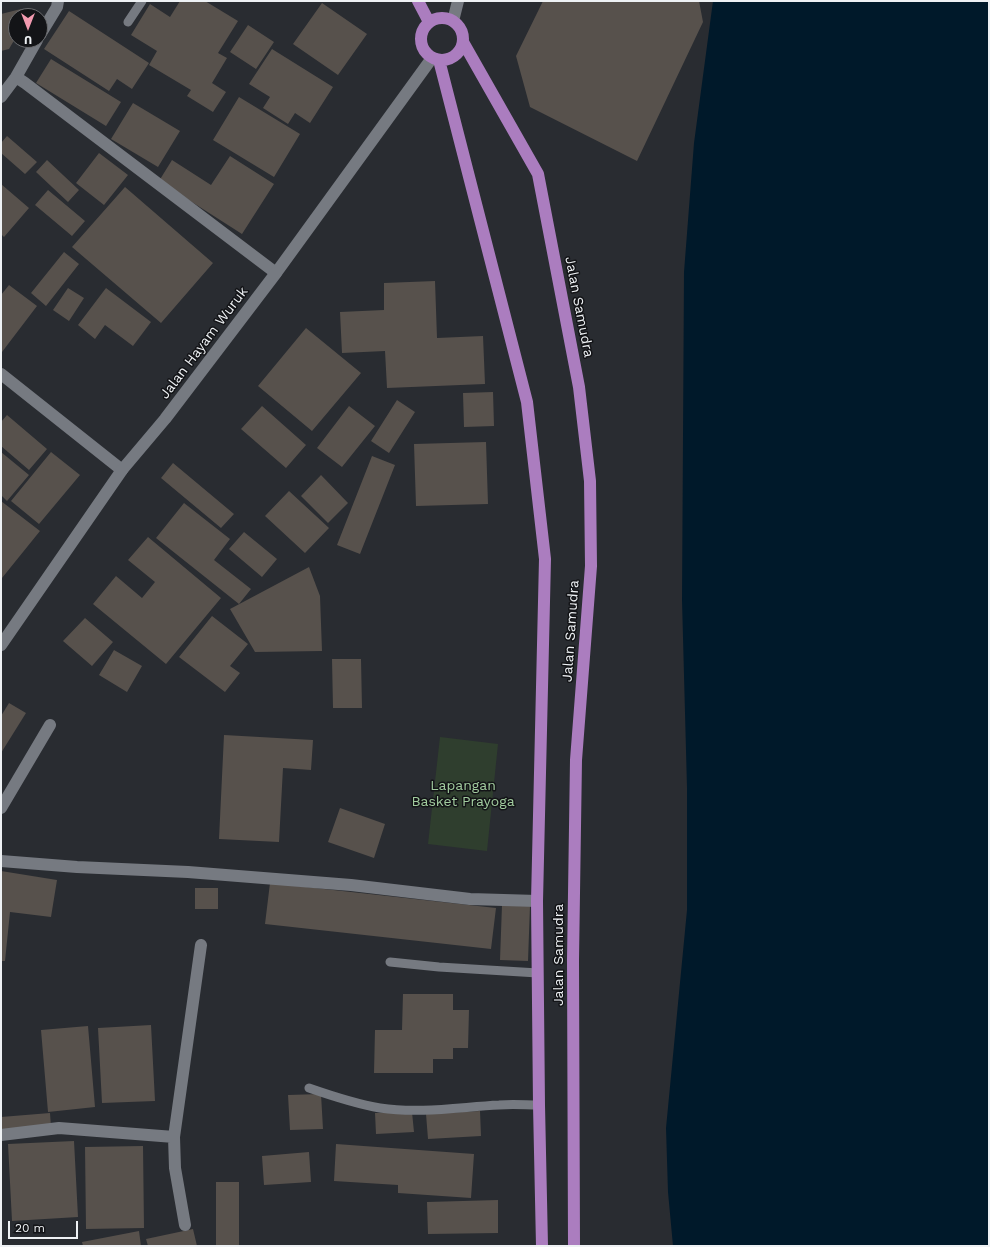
<!DOCTYPE html>
<style>
body{margin:0}
#map{position:relative;width:990px;height:1247px;overflow:hidden;background:#292c31;font-family:"Work Sans",sans-serif}
canvas{display:block}
.frame{position:absolute;inset:0;border:2px solid #eef1f4;pointer-events:none}
.north{position:absolute;left:8px;top:8px;width:40px;height:40px;box-sizing:border-box;background:#131417;border:1px solid #6b6c6f;border-radius:50%;rotate:180deg;font-size:11px;font-weight:700;line-height:16px;text-align:center;color:#eef1f4}
.north::after{content:'';display:block;margin:auto;width:14px;height:18px;background:#f29ab0;clip-path:polygon(50% 0,100% 100%,50% 72%,0 100%)}
.scale{position:absolute;left:8px;top:1221px;width:70px;height:18px;box-sizing:border-box;border:2px solid #eef1f4;border-top:0;padding-left:5px;font-size:12px;line-height:14px;white-space:nowrap;color:#eef1f4;-webkit-text-stroke:3px #131417;paint-order:stroke}
</style>
<div id="map">
<canvas width="990" height="1247"></canvas>
<div class="frame"></div>
<div class="north">U</div>
<div class="scale">20 m</div>
</div>
<script>
const ctx = document.querySelector('canvas').getContext('2d');
ctx.lineJoin = 'round';
function fillPath(path, color) { ctx.fillStyle = color; ctx.fill(path, 'evenodd'); }
function strokePath(path, color, width, dash) { ctx.strokeStyle = color; ctx.lineWidth = width; ctx.lineCap = dash ? 'butt' : 'round'; ctx.setLineDash(dash || []); ctx.stroke(path); }
function drawText(font, color, halo, rows, align = 'center') {
  ctx.font = font + ' "Work Sans",sans-serif'; ctx.lineWidth = 3; ctx.setLineDash([]); ctx.textBaseline = 'middle'; ctx.strokeStyle = halo; ctx.fillStyle = color; for (const [text, x, y, turn = 0] of rows) {
    ctx.save(); ctx.translate(x, y); ctx.rotate((+turn || 0) * Math.PI / 180); ctx.textAlign = isNaN(turn) ? turn : align; if (halo) ctx.strokeText(text, 0, 0); ctx.fillText(text, 0, 0); ctx.restore();
  }
}
const green = new Path2D(`
 M440,737L498,744L487,851L428,844Z`);
const water = new Path2D(`
 M713,1H989V1246H673L668,1192L666,1128L687,910V788L682,600L684,272L694,143Z`);
const building = new Path2D(`
 M180,1H205L238,21L218,53L227,58L212,83L226,92L213,112L187,96L191,90L149,65L157,51L131,35L150,4L170,17Z
 M543,1H699L703,22L637,161L530,107L516,56Z
 M322,3L367,34L338,75L293,44Z
 M21,9L22,16H16V37L9,49L1,51V14Z
 M69,11L149,63L132,89L117,79L109,91L44,49Z
 M248,25L274,42L256,69L230,52Z
 M272,49L333,87L310,123L295,113L288,124L263,108L270,97L249,84Z
 M51,59L121,102L106,126L36,83Z
 M239,97L300,134L274,177L213,140Z
 M133,103L180,131L158,167L111,139Z
 M7,136L37,162L25,174L1,153V143Z
 M99,153L128,175L104,205L76,183Z
 M230,156L274,184L242,234L159,181L172,160L211,185Z
 M47,160L79,190L68,202L36,172Z
 M1,184L29,208L4,237L1,234Z
 M125,187L213,263L161,323L72,247Z
 M48,190L85,221L72,236L35,205Z
 M64,252L79,264L46,306L31,293Z
 M435,281L437,338L483,336L485,384L387,388L385,351L342,353L340,312L384,310V283Z
 M9,285L37,306L2,352L1,351V295Z
 M68,288L84,298L69,321L53,310Z
 M106,288L151,322L133,346L105,325L95,339L78,325Z
 M306,328L361,373L312,431L258,386Z
 M493,392L494,426L464,427L463,393Z
 M397,400L415,412L389,453L371,441Z
 M262,406L306,445L286,468L241,429Z
 M349,406L375,426L342,467L317,448Z
 M7,415L47,449L29,470L1,446V422Z
 M486,442L488,504L416,506L414,444Z
 M1,452L29,475L7,501L1,495Z
 M51,452L80,475L39,524L11,501Z
 M372,456L395,465L360,554L337,545Z
 M173,463L234,514L221,528L161,478Z
 M321,475L348,503L328,523L301,496Z
 M289,491L329,528L305,553L265,516Z
 M1,501L40,531L2,578L1,577Z
 M184,503L230,539L214,560L251,589L239,604L156,538Z
 M244,532L277,559L262,577L229,549Z
 M148,537L221,598L166,664L93,604L116,576L142,598L155,582L128,560Z
 M309,567L320,596L322,651L255,652L230,609Z
 M212,616L248,644L230,666L240,673L225,692L179,657Z
 M85,618L113,642L92,666L63,641Z
 M114,650L142,666L127,692L99,675Z
 M332,659H361L362,708H333Z
 M9,703L26,713L1,753V716Z
 M224,735L313,740L311,770L283,768L279,842L219,839Z
 M340,808L385,824L374,858L328,842Z
 M1,871L57,880L51,917L10,912L5,961H1Z
 M270,883L496,908L491,949L265,924Z
 M195,888H218V909H195Z
 M502,905L530,906L528,961L500,960Z
 M403,994H453V1010H469L468,1048H453V1059H433V1073H374L375,1030H402Z
 M151,1025L155,1101L102,1103L98,1028Z
 M88,1026L95,1107L48,1112L41,1030Z
 M321,1094L323,1129L290,1130L288,1095Z
 M480,1111L481,1136L428,1139L426,1114Z
 M412,1112L414,1132L376,1134L375,1113Z
 M50,1113L51,1127L1,1131V1117Z
 M74,1141L78,1217L12,1221L8,1144Z
 M336,1144L474,1154L471,1198L398,1193V1185L334,1181Z
 M143,1146L144,1228L86,1229L85,1147Z
 M309,1152L311,1182L264,1185L262,1156Z
 M216,1182H239V1246H216Z
 M498,1200V1233L428,1234L427,1202Z
 M193,1229L197,1246H148L146,1239Z
 M139,1231L141,1246H83L82,1242Z`);
const service = new Path2D(`
 M128,22L142,1
 M390,962L439,967L538,973
 M309,1088C332,1096 356,1104 380,1108C420,1114 460,1107 499,1105C512,1104 526,1105 539,1105`);
const minor = new Path2D(`
 M40,35L57,7L58,1
 M16,77L25,83L276,273
 M1,97L16,77L37,40
 M1,374L122,470
 M1,808L50,725
 M1,861L77,867L188,872L351,885L470,899L537,901
 M1,1135L59,1128L174,1137L201,945
 M174,1137L175,1168L185,1225`);
const secondary = new Path2D(`
 M453,21L458,1
 M1,645L122,470L165,419L276,273L432,58`);
const primary = new Path2D(`
 M418,1L429,22
 M421 39a21 21 0 1 1 42 0a21 21 0 1 1-42 0Z
 M463,42L538,174L579,387L590,481L591,566L576,760L573,960L574,1246
 M439,60L527,402L545,559L537,901L539,1105L542,1246`);
const streetNames = [
 ["Jalan Samudra",579,307,79],
 ["Jalan Hayam Wuruk",204,343,-53],
 ["Jalan Samudra",571,631,-86],
 ["Jalan Samudra",559,955,-90]
];
const parkNames = [
 ["Lapangan",463,786],
 ["Basket Prayoga",463,802]
];
fillPath(green, '#2f3e2e');
fillPath(water, '#00192a');
fillPath(building, '#57514c');
strokePath(service, '#767a81', 9);
strokePath(minor, '#767a81', 12);
strokePath(secondary, '#767a81', 12);
strokePath(primary, '#ab7dbf', 12);
drawText('14px', '#eef1f4', '#131417', streetNames);
drawText('14px', '#a2cc9f', '#131417', parkNames);
</script>
